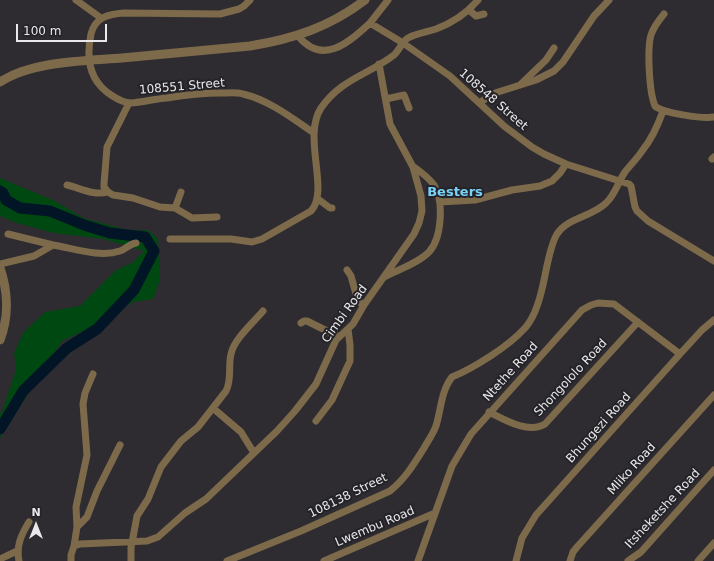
<!DOCTYPE html>
<style>
body{margin:0}
#map{position:relative;width:714px;height:561px;overflow:hidden;background:#2e2c31;font-family:"DejaVu Sans",sans-serif}
canvas{display:block}
.north{position:absolute;left:16px;top:505px;width:40px;height:40px;-webkit-text-stroke:3px #242327;paint-order:stroke;rotate:0deg;font-size:11px;font-weight:700;line-height:16px;text-align:center;color:#e9e8eb}
.north::after{content:'';display:block;margin:auto;width:14px;height:18px;background:#e9e8eb;clip-path:polygon(50% 0,100% 100%,50% 72%,0 100%)}
.scale{position:absolute;left:16px;top:24px;width:91px;height:18px;box-sizing:border-box;border:2px solid #e9e8eb;border-top:0;padding-left:5px;font-size:12px;line-height:14px;white-space:nowrap;color:#e9e8eb;-webkit-text-stroke:3px #242327;paint-order:stroke}
</style>
<div id="map">
<canvas width="714" height="561"></canvas>
<div class="north">N</div>
<div class="scale">100 m</div>
</div>
<script>
const ctx = document.querySelector('canvas').getContext('2d');
ctx.lineJoin = 'round';
function fillPath(path, color) { ctx.fillStyle = color; ctx.fill(path, 'evenodd'); }
function strokePath(path, color, width, dash) { ctx.strokeStyle = color; ctx.lineWidth = width; ctx.lineCap = dash ? 'butt' : 'round'; ctx.setLineDash(dash || []); ctx.stroke(path); }
function drawText(font, color, halo, rows, align = 'center') {
  ctx.font = font + ' "DejaVu Sans",sans-serif'; ctx.lineWidth = 4; ctx.setLineDash([]); ctx.textBaseline = 'middle'; ctx.strokeStyle = halo; ctx.fillStyle = color; for (const [text, x, y, turn = 0] of rows) {
    ctx.save(); ctx.translate(x, y); ctx.rotate((+turn || 0) * Math.PI / 180); ctx.textAlign = isNaN(turn) ? turn : align; if (halo) ctx.strokeText(text, 0, 0); ctx.fillText(text, 0, 0); ctx.restore();
  }
}
const green = new Path2D(`
 M0,178L55,201L83,218L131,231L145,230L149,231L158,239L160,280L153,299L133,302L92,327L62,341L0,438V414L3,409L16,370L14,353L23,333L45,312L80,306L116,270L132,263L144,251L104,239L54,233L17,223L0,216Z`);
const river = new Path2D(`
 M0,191L3,193L6,200L20,208L50,211L84,225L110,233L145,237L154,251L134,290L97,329L67,348L23,391L0,429`);
const minor = new Path2D(`
 M76,0L101,18
 M250,0L244,6L239,9L220,14L124,13C109,14 95,17 91,34C86,58 89,81 111,95C117,99 124,103 131,103C143,102 155,99 167,98C185,95 203,93 221,93C228,93 236,92 243,94C269,100 292,118 314,133
 M388,0L370,23L403,43L450,76L504,126L532,147L544,154L566,164L629,184L631,186L635,207L637,211L648,221L714,261
 M469,10L476,16L484,14
 M664,14C659,20 654,26 651,35C647,48 649,92 655,106C662,113 703,119 714,117
 M298,36C323,66 348,43 370,23
 M520,85L546,60L554,48
 M386,99L404,95L409,108
 M129,103L107,147L104,184V187L108,192L113,195L133,198L160,207L175,208L192,218L217,217
 M479,103L495,93L536,80L554,71L563,62L594,16L609,0
 M712,159L714,157
 M67,185C80,188 94,196 108,192
 M318,199L330,208H332
 M440,202L475,200L512,190L540,186L552,181L560,173L566,164
 M175,208L181,192
 M8,234L53,245
 M170,239H231L252,242L262,239L311,211C330,191 302,137 321,108C341,79 368,75 394,55C400,50 402,40 410,37C418,33 427,32 436,29C452,23 467,13 478,0
 M0,264L34,256L53,245C73,248 99,258 120,251C126,249 129,244 136,243
 M347,270L351,276L358,301L364,305
 M386,276C400,269 418,263 429,252C442,238 444,201 434,185C429,178 421,172 414,167
 M301,323L304,321H307L339,337
 M214,409L241,432L254,453
 M489,412C505,420 528,434 545,424L638,322
 M316,421L332,400L350,361V345L348,329
 M77,527L87,517L97,491L120,445
 M74,546L80,544L147,541L158,537L185,513L206,499L277,431L295,411L316,384L336,340L353,324L364,305L414,234L419,223L422,211L421,196L413,167L390,124L379,64
 M0,559L17,551
 M19,561C16,546 21,535 29,522
 M71,561V555L74,546L77,527L76,507L87,455L83,404L85,393L93,374
 M131,561V548L137,516L148,499L161,467L181,441L198,427L226,391C232,380 228,366 231,354C234,339 253,323 263,311
 M227,561L301,531L390,491C405,479 414,464 424,448C428,441 433,434 436,426C441,410 441,391 452,377C474,368 509,346 525,328C534,318 539,302 542,289C546,274 549,247 557,234C568,217 592,217 606,203C615,195 618,182 625,172C630,165 637,159 642,151C652,139 658,125 663,111
 M324,561L435,513
 M418,561L452,466L471,434L582,310L591,305L598,303L614,304L680,354
 M516,561L522,538L536,515L680,354L702,330L714,320
 M570,561L573,552L577,547L714,395
 M628,561L641,552L714,470
 M698,561L714,543`);
const tertiary = new Path2D(`
 M0,82C32,61 84,61 122,58C164,54 207,50 250,46C293,39 330,27 365,0
 M0,268C8,291 9,317 0,340`);
const streetNames = [
 ["108551 Street",182,87,-5],
 ["108548 Street",493,100,41],
 ["Cimbi Road",345,314,-54],
 ["Ntethe Road",511,372,-48],
 ["Shongololo Road",571,378,-47],
 ["Bhungezi Road",599,428,-48],
 ["Mliko Road",632,469,-48],
 ["108138 Street",348,496,-26],
 ["Itsheketshe Road",663,509,-47],
 ["Lwembu Road",375,527,-23]
];
const neighbourhoodNames = [
 ["Besters",455,193]
];
fillPath(green, '#004811');
strokePath(river, '#011526', 11);
strokePath(minor, '#7d6a4b', 7);
strokePath(tertiary, '#7d6a4b', 9);
drawText('12px', '#e9e8eb', '#242327', streetNames);
drawText('bold 13px', '#7ad2f8', '#242327', neighbourhoodNames);
</script>
